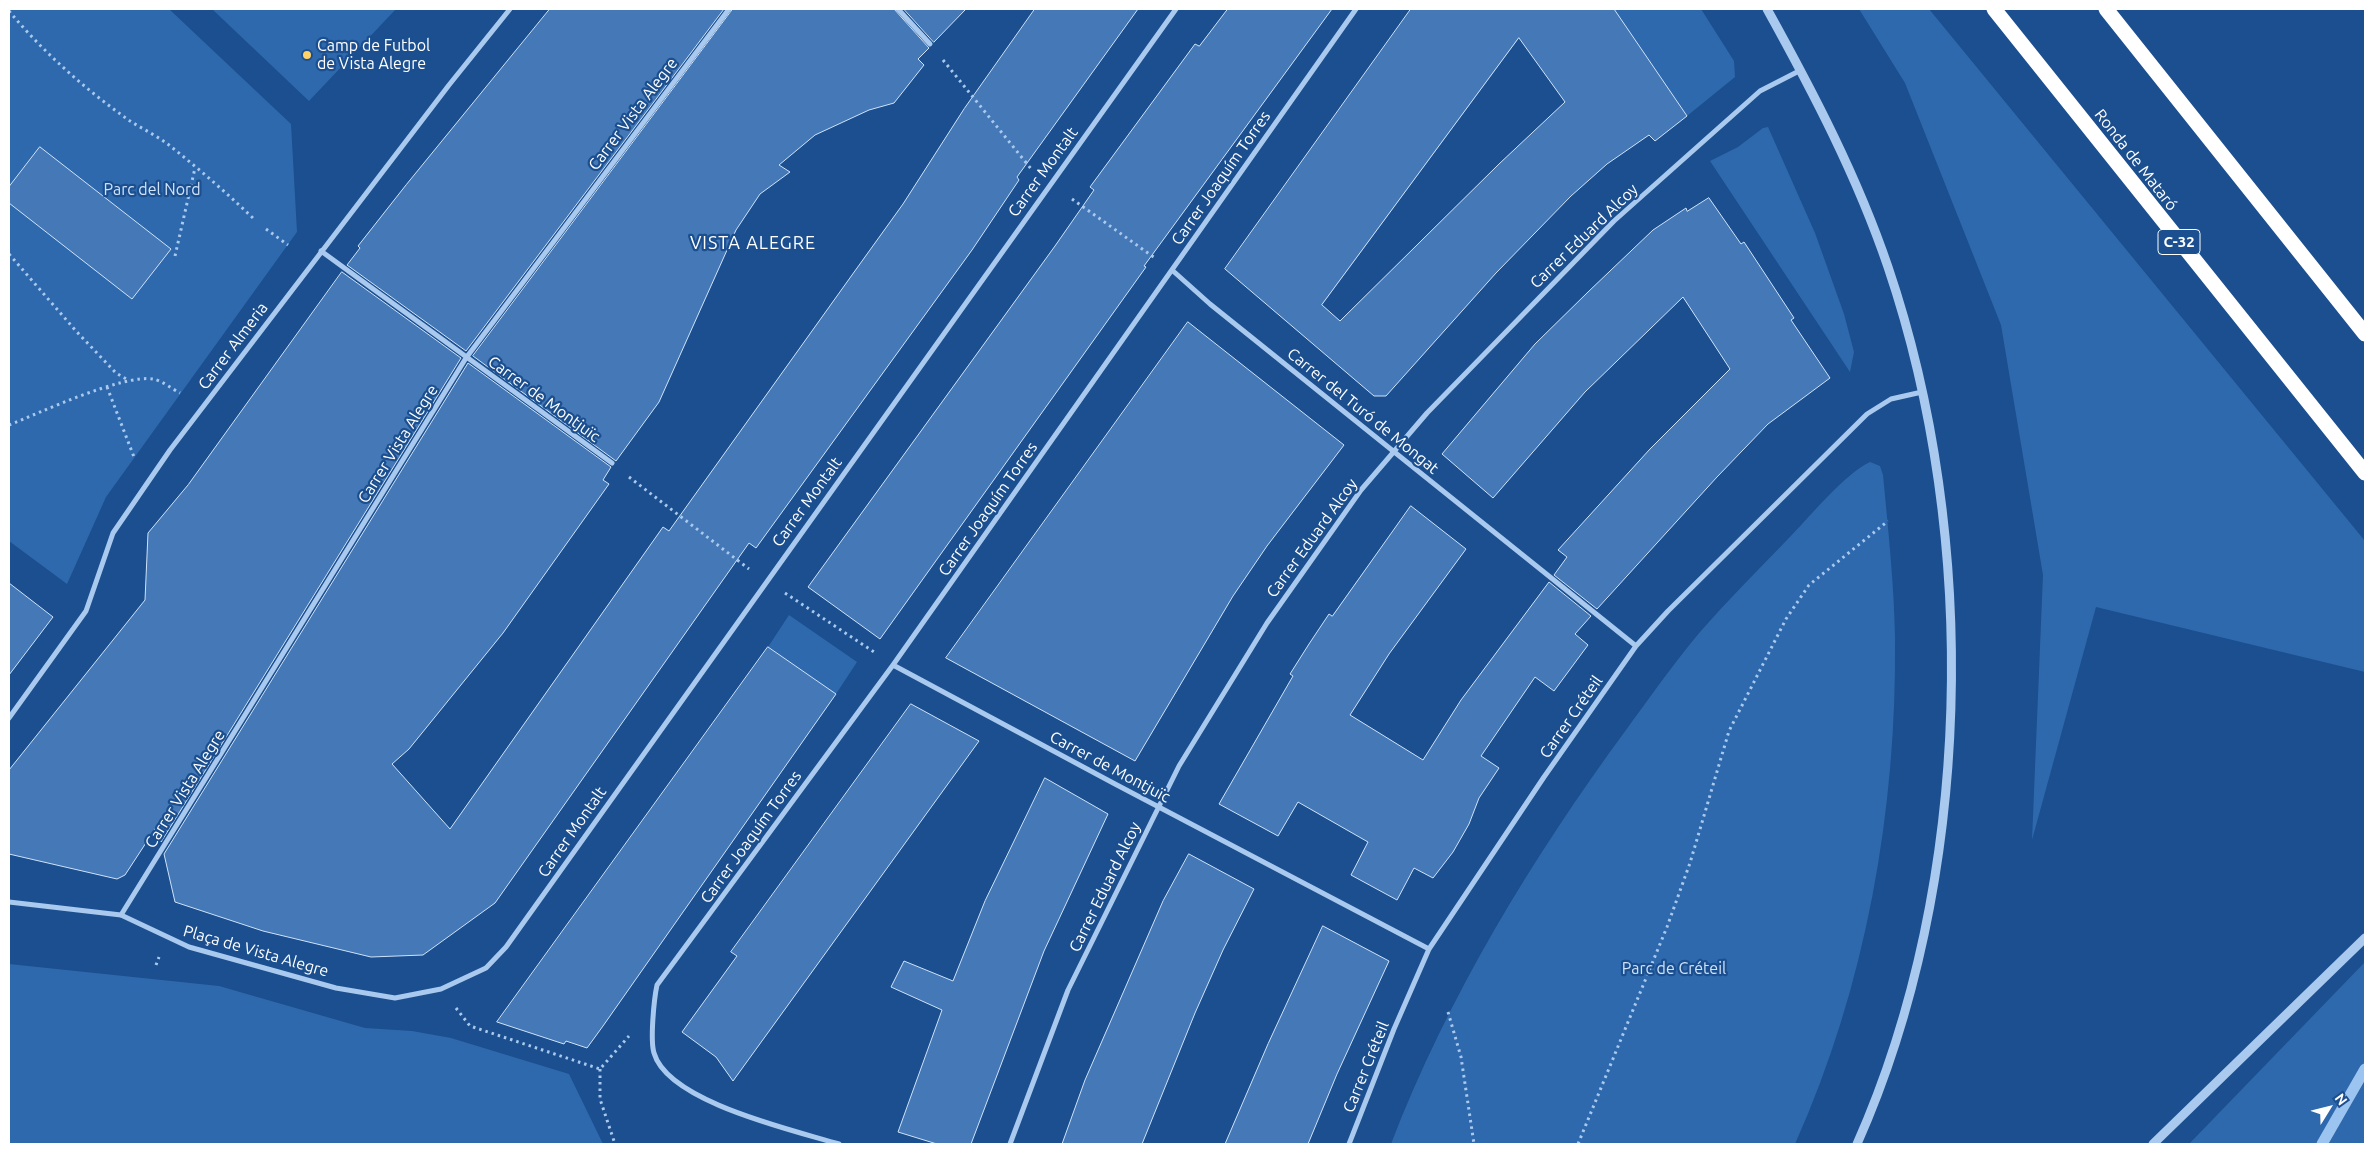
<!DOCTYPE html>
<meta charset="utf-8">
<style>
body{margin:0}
#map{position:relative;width:2374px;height:1153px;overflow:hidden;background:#1b4f8f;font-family:Ubuntu,sans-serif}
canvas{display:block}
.frame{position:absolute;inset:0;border:10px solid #fff;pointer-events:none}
.north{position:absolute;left:2304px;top:1083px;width:50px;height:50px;-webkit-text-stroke:4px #1b4f8f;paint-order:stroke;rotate:54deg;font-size:14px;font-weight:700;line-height:20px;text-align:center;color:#fff}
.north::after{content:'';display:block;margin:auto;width:18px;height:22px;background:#fff;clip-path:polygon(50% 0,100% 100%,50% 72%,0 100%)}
</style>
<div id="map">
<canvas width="2374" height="1153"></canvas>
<div class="frame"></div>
<div class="north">N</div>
</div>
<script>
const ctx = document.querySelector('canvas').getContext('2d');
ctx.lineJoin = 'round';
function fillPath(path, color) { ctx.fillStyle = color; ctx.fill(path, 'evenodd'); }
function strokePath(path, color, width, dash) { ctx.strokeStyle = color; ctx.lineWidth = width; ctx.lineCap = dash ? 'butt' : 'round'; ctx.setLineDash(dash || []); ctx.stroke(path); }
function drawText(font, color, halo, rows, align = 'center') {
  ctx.font = font + ' Ubuntu,sans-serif'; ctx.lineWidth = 4.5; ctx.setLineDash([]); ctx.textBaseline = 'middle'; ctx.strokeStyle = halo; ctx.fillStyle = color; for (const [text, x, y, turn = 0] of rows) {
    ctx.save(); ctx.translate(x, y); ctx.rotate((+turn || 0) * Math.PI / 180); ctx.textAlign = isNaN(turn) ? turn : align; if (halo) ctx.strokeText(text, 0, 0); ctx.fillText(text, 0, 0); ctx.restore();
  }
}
const green = new Path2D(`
 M9,9H169L291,124L297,232L106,497L67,584L9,541Z
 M212,9H396L309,101Z
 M1614,9H1701L1734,61L1735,77L1687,116Z
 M1859,9H1929L2365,541V672L2096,607L2032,840L2043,575L2001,325L1905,83Z
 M1768,127L1815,233L1844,314L1854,352L1850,372L1710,161L1738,147L1763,128Z
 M1870,462L1880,466L1883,475C1888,528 1894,583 1895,637C1897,810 1866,986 1795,1144H1391C1448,996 1532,858 1626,730C1650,697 1674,663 1700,632C1728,600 1758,570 1787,540C1808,519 1845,473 1870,462Z
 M789,615L857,662L836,694L768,647Z
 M2365,962V1144H2189Z
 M9,964L219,986L365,1028L412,1031L451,1038L569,1074L603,1144H9Z`);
const stream = new Path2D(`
 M2322,1144L2365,1069`);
const building = new Path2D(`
 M550,9H724L466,351L347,265L360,248L358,246L406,185Z
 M733,9H894L929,48L918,59L924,65L894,103L869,110L815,135L779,165L790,172L760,194L736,230L659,402L616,461L473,356Z
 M904,9H966L934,42Z
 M1035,9H1138L1017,177L1019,180L972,250L756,548L749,543L495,903L423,955L371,957L263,931L175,902L164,854L468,363L611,467L603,480L609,484L503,633L409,749L392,764L450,829L663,527L669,531L852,275L903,204L964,109Z
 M1228,9H1332L1144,266L1146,267L880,639L808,587L1055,246L1094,190L1090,187L1195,44L1199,46Z
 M1411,9H1614L1687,116L1655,141L1649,135L1607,164L1571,196L1496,273L1386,396H1374L1225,269ZM1519,38L1565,102L1499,164L1340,321L1322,305Z
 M40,147L171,249L132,299L9,203V187Z
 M1709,198L1741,244L1744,242L1794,318L1791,320L1830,378L1768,424L1717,477L1597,609L1554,575L1567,557L1558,550L1650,449L1730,369L1683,297L1585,392L1493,498L1442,454L1535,344L1588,292L1653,230L1686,208L1687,211Z
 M342,272L461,358L161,842L157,826L125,875L117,879L9,854V770L145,600L148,533L188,485Z
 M1188,322L1344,445L1267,546L1233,596L1135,761L946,658Z
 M1411,506L1466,549L1389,654L1350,715L1423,760L1461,700L1549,582L1591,616L1575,634L1588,645L1554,691L1535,677L1481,756L1499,768L1479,798L1469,824L1453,852L1433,878L1414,868L1397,900L1351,875L1368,842L1298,802L1278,836L1219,804L1293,676L1290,674L1309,644L1329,614L1332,616Z
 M9,583L53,617L9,675Z
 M768,647L836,694L603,1026L587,1048L566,1041L564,1044L497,1022Z
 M911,704L979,741L733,1081L716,1057L682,1032L737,956L731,952Z
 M1045,778L1108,814L1044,951L971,1144H937L898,1132L942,1010L891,987L904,961L953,981L985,901Z
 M1189,854L1254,889L1223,950L1195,1013L1142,1144H1062L1085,1080L1126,986L1163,901Z
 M1323,926L1389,961L1337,1074L1308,1144H1225L1268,1044Z`);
const path = new Path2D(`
 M9,11C43,52 86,90 130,121C143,129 157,136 169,145C199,169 228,194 255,220
 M943,60L1032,170
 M1072,199L1155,258
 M266,229L288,245
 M9,254L76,331L116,373L128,380
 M175,256L195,168
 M107,387L134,457
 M9,425C39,413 123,374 153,379C161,380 172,389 180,393
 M629,477L749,569
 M785,593L874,652
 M156,965L159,957
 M456,1008L470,1026L600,1069L629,1036
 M1448,1012L1461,1057L1474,1144
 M600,1069V1099L615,1144
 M1578,1144L1667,927L1690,863L1729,731L1786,619L1809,585L1888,521`);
const minor = new Path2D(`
 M898,9L930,44
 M321,251L612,463
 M1172,270L1210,304L1636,646
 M893,665L1115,784L1429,949
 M9,718L86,611L113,533L170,450L449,85L510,9
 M9,902L121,915L189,947L336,988L395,998L441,989L486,968L506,947L1176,9
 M121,915L466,358L729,9
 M839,1144C793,1130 668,1102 654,1053C650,1040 654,999 657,985L893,665L1356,9
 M1010,1144L1068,990L1179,766L1267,623L1361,490L1427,413L1614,221L1760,91L1801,70
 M1349,1144L1394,1029L1429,949L1544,777L1636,646L1668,611L1867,414L1891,399L1922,392`);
const tertiary = new Path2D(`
 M1767,9C1813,92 1857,176 1888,267C1980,538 1974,881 1857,1144
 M2153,1144L2365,938`);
const motorway = new Path2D(`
 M1994,9L2365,473
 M2106,9L2365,334`);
const markers = [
 [307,55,5,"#ffd166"]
];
const shields = [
 [2179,242,42]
];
const shieldNames = [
 ["C-32",2179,242]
];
const poiNames = [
 ["Camp de Futbol",317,46],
 ["de Vista Alegre",317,64]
];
const streetNames = [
 ["Carrer Vista Alegre",633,114,-53],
 ["Ronda de Mataró",2136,160,52],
 ["Carrer Montalt",1043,172,-54],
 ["Carrer Joaquím Torres",1221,178,-55],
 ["Carrer Eduard Alcoy",1584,236,-44],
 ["Carrer Almeria",233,346,-53],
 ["Carrer de Montjuïc",544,399,36],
 ["Carrer del Turó de Mongat",1363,411,39],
 ["Carrer Vista Alegre",398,444,-58],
 ["Carrer Montalt",807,502,-54],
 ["Carrer Joaquím Torres",988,509,-55],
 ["Carrer Eduard Alcoy",1312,538,-54],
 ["Carrer Créteil",1571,717,-55],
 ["Carrer de Montjuïc",1110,767,28],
 ["Carrer Vista Alegre",185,789,-58],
 ["Carrer Montalt",572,832,-55],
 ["Carrer Joaquím Torres",751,837,-54],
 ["Carrer Eduard Alcoy",1105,887,-64],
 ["Plaça de Vista Alegre",256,951,16],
 ["Carrer Créteil",1366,1067,-68]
];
const parkNames = [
 ["Parc del Nord",152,190],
 ["Parc de Créteil",1674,969]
];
const neighbourhoodNames = [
 ["VISTA ALEGRE",753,243]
];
fillPath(green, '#2e69ad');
strokePath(stream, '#9cc4f0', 11);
fillPath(building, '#4478b7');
strokePath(building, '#cfe3fa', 1);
strokePath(path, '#a9c9ee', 3, [2.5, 4]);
strokePath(minor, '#a9c9ee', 5);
strokePath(tertiary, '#a9c9ee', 9);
strokePath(motorway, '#fff', 15);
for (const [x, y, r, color] of markers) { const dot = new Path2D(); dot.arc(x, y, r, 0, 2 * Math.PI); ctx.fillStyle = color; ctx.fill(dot); strokePath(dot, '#1b4f8f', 2); }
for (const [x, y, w] of shields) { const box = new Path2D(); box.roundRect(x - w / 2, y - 12.5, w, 25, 4); ctx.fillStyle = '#1b4f8f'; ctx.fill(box); strokePath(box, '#fff', 1); }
drawText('bold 15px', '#fff', null, shieldNames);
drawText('16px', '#fff', '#1b4f8f', poiNames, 'left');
drawText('16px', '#fff', '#1b4f8f', streetNames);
drawText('16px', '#cfe3fa', '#1b4f8f', parkNames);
ctx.letterSpacing = '1px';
drawText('18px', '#fff', '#1b4f8f', neighbourhoodNames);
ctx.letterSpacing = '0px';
</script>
